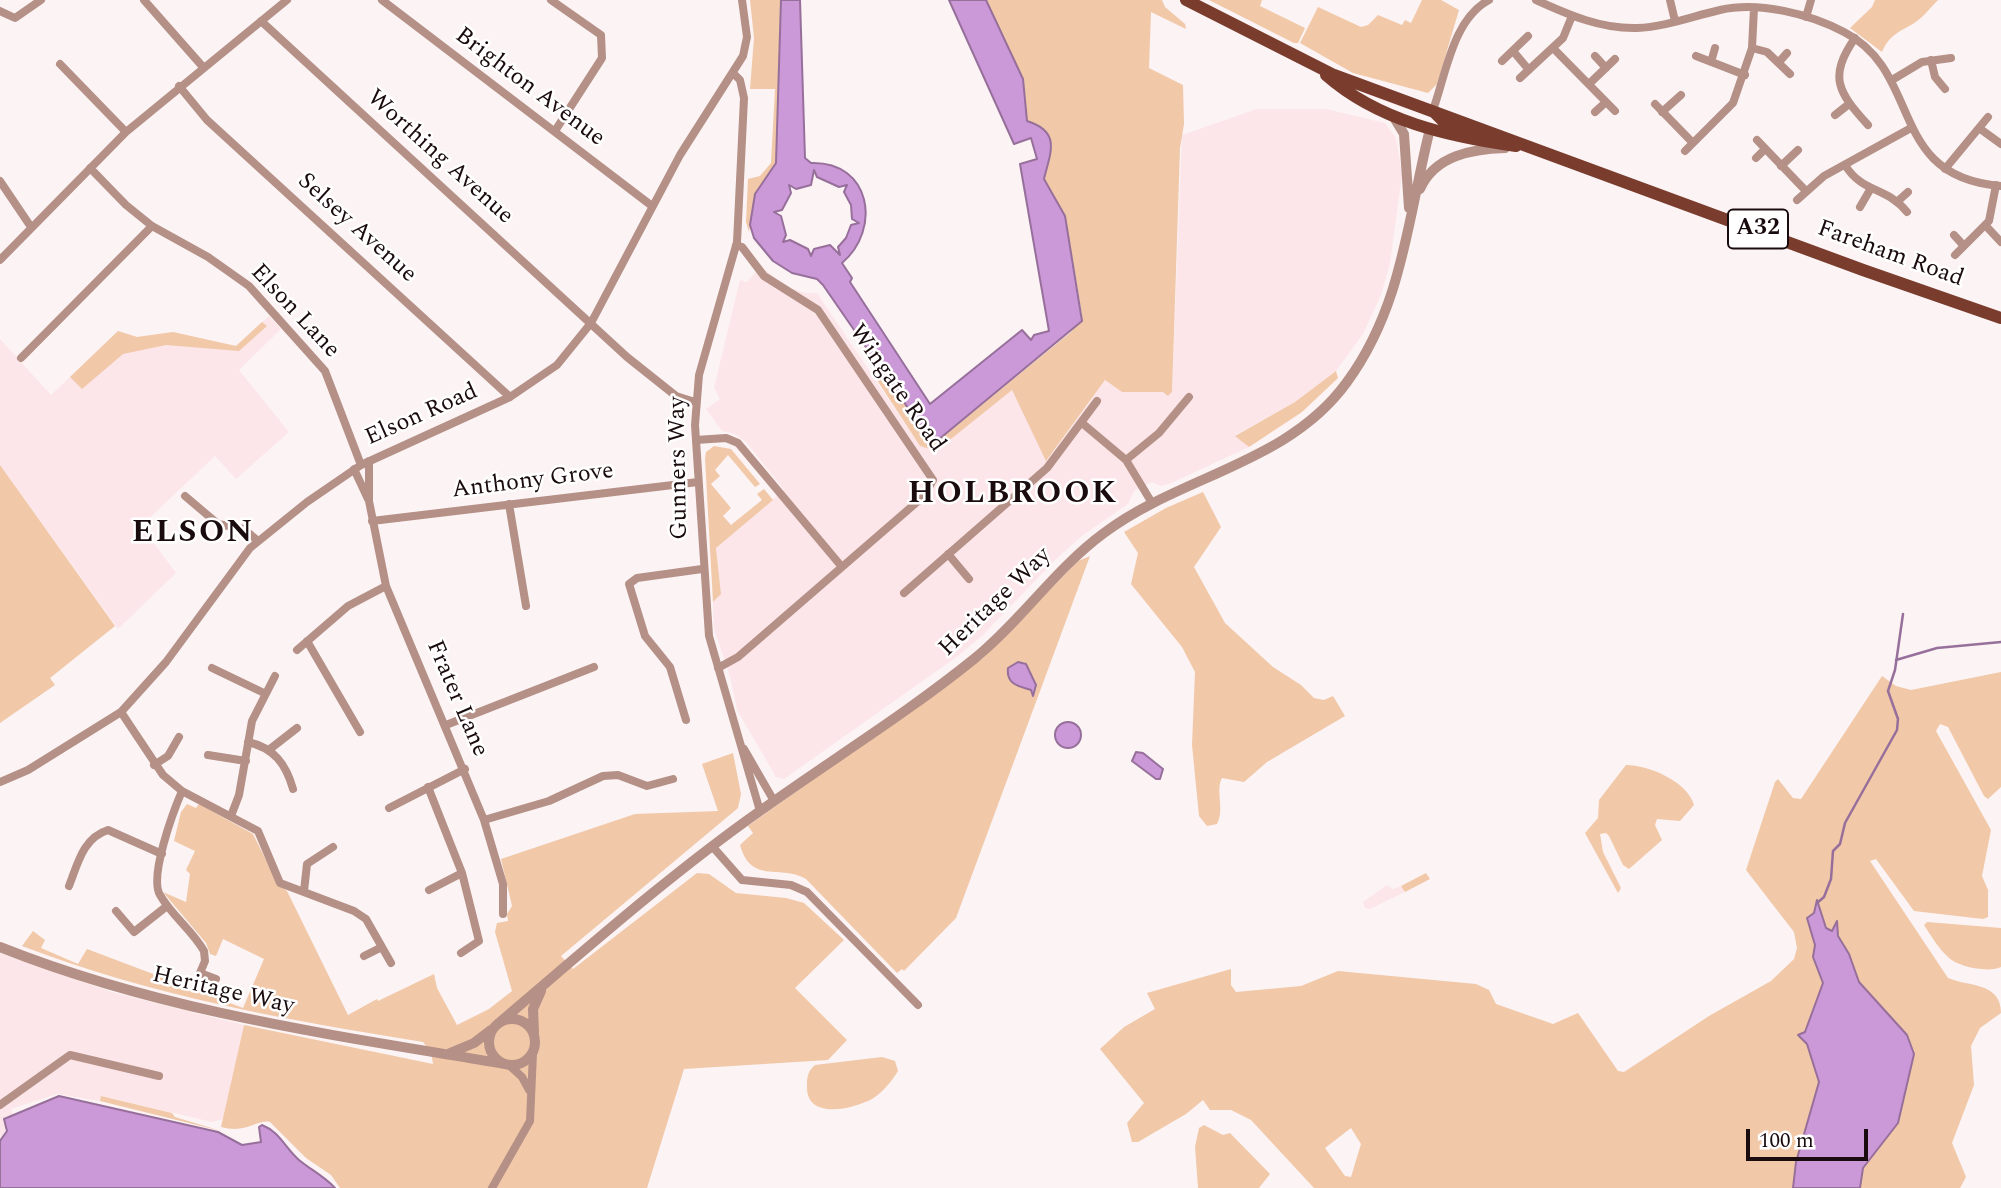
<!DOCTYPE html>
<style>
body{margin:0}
#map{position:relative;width:2001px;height:1188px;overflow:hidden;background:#fcf3f4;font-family:Spectral,serif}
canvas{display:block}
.scale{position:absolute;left:1746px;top:1129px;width:122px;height:32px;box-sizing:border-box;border:4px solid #1a0c0e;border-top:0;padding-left:9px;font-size:21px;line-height:24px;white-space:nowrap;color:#1a0c0e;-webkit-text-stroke:5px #fff;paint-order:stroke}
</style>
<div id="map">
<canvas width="2001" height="1188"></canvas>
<div class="scale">100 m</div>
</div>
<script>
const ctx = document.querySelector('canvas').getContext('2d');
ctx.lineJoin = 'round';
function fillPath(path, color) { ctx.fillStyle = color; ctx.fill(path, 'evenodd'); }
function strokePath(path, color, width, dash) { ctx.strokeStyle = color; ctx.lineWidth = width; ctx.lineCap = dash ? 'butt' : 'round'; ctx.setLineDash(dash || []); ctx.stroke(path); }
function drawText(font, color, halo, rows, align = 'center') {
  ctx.font = font + ' Spectral,serif'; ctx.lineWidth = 5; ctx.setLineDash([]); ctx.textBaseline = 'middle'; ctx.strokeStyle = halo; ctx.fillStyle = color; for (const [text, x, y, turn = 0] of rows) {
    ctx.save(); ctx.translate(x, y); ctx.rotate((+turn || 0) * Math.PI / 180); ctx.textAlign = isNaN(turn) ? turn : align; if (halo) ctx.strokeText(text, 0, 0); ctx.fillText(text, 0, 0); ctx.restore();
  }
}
const built = new Path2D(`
 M1257,109H1326L1385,123L1396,138L1402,174L1390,263L1381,295L1363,334L1336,371L1295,402L1235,435L1249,447L1169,484L1161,486L1152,482L1134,491L1128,504L1083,535L1055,560L983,635L958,656L784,779L776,777L737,710L730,676L714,629L713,602L721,594L716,548L784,490L746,442L735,434L722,431L706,409L720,399L714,388L740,280L747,282L761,266L785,286L805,293H817L920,446L936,450L1012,389L1047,460L1105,380L1122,392H1172L1182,135Z
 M269,316L281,329L239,370L289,432L236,479L215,456L141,526L176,573L118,629L0,465V339L51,395L118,331L137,337L173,332L236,346Z
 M1387,885L1393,889L1401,886L1405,892L1370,909L1365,908L1363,902Z
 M0,953L115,993L244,1025L223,1119L212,1122L102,1096L100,1101L57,1094L11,1109L13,1116L5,1119L6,1136L0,1141Z`);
const green = new Path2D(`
 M750,0H781L776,163L755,194L749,232L746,222L748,179L760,176L771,163L775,89H750L754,38Z
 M986,0H1162L1165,7L1185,24L1186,29L1151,12L1149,68L1183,85L1184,124L1180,148L1172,392L1168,396L1163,392H1122L1105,380L1046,461L1012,390L936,451L920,446L873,374L881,368L928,437L940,439L1071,332L1082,315L1065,216L1044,179L1052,145L1040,127L1027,121L1023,79Z
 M1209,0H1262L1260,6L1305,28L1298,43H1294Z
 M1422,0H1441L1459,10L1437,84L1428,93L1353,73L1300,43L1318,7L1361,27L1368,25L1378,15L1402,25L1405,20L1411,23Z
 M1875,0H1938C1930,8 1921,20 1911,25C1897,33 1889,36 1882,52L1850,28L1872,7Z
 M262,322L267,326L239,351L166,345L123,354L82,389L70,377L118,331L137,337L173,332L236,346Z
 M1336,371L1338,378L1302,412L1249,447L1235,436L1295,402Z
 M714,446L731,449L760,484L755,487L728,455L715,470L720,476L711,484L731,508L723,516L731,525L762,500L757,494L764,489L773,500L716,548L721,594L713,602L705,459L706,452Z
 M0,465L115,626L50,678L55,685L0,723Z
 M1203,492L1221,527L1194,567L1225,623L1273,667L1301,685L1314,698L1324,700L1333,696L1345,716L1267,762L1244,782L1222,778C1215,791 1225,809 1217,824L1207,826L1199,816L1192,745L1195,672L1182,647L1131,584L1138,553L1124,532L1166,508Z
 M1090,556L956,918L904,971L902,969L897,973L806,879C781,864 751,885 740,845L753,833L748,826L983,658L1078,561Z
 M2001,672V787L1988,799L1984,796L1948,727L1940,724L1936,731L1991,830L1982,876L1988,890V917L1983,919L1914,911L1876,859L1870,861L1948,978C1969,987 2001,982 2001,1013L1980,1028L1971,1046L1974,1085L1952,1143L1966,1177L1960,1188H1829V962L1817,902L1813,921L1823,959V1188H1314L1251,1120L1231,1110H1210L1203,1100L1186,1114L1138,1142H1132L1127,1123L1144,1103L1100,1049L1124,1027L1155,1009L1147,993L1231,969V985L1236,992L1301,986L1338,971L1476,984L1489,990L1496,1004L1553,1024L1578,1013L1618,1071L1624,1072L1709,1016L1771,981L1794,959L1797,948L1794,932L1746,870L1775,782L1778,779L1793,798L1801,799L1882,676L1896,686L1911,690ZM1351,1128L1361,1144L1351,1177L1345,1176L1325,1148Z
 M733,753L741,794L738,808L561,956L573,969L697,873L709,874L736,893L786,898L804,903L844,940L795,988L847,1040L828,1060L684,1069L647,1188H340L331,1175L306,1158L270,1122C257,1119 247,1134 221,1127L244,1025L433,1064L431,1052L423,1042C286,1020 152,996 22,946L33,931L45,940L41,948L78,964L87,949L243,1008L264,959L223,939L216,956L210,954L206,943L163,892L186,902L190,874L186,870L195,851L174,841L181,812L187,804L196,808L199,804L253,834L278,884L287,891L348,1015L377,999L378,1001L434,974L437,988L457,1025L489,1009L512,991L495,932L497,923L508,921L507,914L512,906L501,859L635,814L718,811L702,764Z
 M1626,765C1649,765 1688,782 1694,805L1680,821L1657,819L1655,825L1662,840L1629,869L1623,865L1609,836L1606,833L1600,834L1603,852L1621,888L1618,893L1585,833L1598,818L1599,800Z
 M1426,873L1430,879L1405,892L1401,886Z
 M1927,922L2001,928V967C1990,973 1957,967 1948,957C1939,949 1931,936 1924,925Z
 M882,1057L895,1061L898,1071C892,1081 882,1093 872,1099C851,1110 805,1120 807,1085C807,1076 808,1071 815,1065Z
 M101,1096L172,1113L175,1117L221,1131L100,1101Z
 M1204,1125L1223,1135L1230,1133L1270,1174L1259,1188H1198L1195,1147L1199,1128Z`);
const water = new Path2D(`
 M781,0H800L805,158L811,163C871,161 882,229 842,263L852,278L850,282L930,404L1022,330L1031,340L1034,335L1049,331L1020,164L1037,159L1031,138L1014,144L949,0H986L1023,79L1027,121C1062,132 1050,153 1044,179L1065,216L1082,321L938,440L928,437L823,285L817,279L792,273L773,261L754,238L750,225L755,194L776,163ZM814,170L817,177L839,187L847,185L844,192L851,205L852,219L859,223L851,225L846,238L838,247L840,255L830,245L814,249L811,256L808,249L790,240L783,242L786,235L781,216L774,212L782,210L791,193L789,185L796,189L811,185Z
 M1018,662L1026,664L1036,685L1033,696L1031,690C1018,686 1006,684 1008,668Z
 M1055 735a13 13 0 1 1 26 0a13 13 0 1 1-26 0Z
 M1136,752L1143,753L1163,769L1160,779H1156L1132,761Z
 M1817,900L1826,928L1832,931L1837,921L1838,936L1849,954L1859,982L1907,1035L1914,1054L1898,1123L1863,1168L1860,1188H1793L1796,1162L1819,1082L1807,1044L1798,1035L1805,1032L1823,983L1813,957L1815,945L1807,918L1814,913Z
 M59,1096L218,1132L242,1145L261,1142L259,1127L262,1125C280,1132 285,1148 299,1160C311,1170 324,1176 335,1188H0V1141L7,1131L4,1119Z`);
const stream = new Path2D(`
 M1896,660L1937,648L2001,642
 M1817,903L1824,897L1831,879L1833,851L1840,844L1845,823L1897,730L1898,719L1888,691L1895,670L1903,614`);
const minor = new Path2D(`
 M144,0L203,67
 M382,0L652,206
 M551,0L601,35L602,58L555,131
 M1536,0C1569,15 1601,29 1637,28C1665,27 1693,16 1720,10C1759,1 1810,14 1844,32C1924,73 1886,177 2001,186
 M1670,0L1675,21
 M0,11L15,18L41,0
 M1806,17L1811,0
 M261,21L627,357L676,396L695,402
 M1855,38C1828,77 1838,92 1868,125
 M1553,48L1615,111
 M1752,48L1767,52L1790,74
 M1513,51L1529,70
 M1595,56L1606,68
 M1696,56L1745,75
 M1931,60L1935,77L1945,89
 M1502,61L1528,36
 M1711,62L1715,48
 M1779,62L1787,53
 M60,64L126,132
 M733,73L740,80L744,98L737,242L699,375L695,425L709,636L760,811
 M1520,78L1563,38L1572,16
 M1892,80L1922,62L1951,58
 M1589,84L1615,59
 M179,86L207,120L510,397
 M1655,104L1693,143
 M1433,110C1446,74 1453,19 1489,0
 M1595,112L1606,102
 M1662,112L1681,95
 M1835,115L1849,104
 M1979,128L2001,144
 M1757,140L1806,191
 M1685,151L1733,103L1752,48L1754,8
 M1756,158L1765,149
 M1845,165C1863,194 1886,186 1907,212
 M1781,166L1798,150
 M90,168L126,205L152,226L208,257L249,286L325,371L361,465
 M1945,169L1988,117
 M0,181L31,227
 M1797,200L1824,176L1911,128
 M1898,201L1908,192
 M1860,207L1871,188
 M1986,226L2001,242
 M1954,235L1964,246
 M1955,255L1989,221L1996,185
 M0,260L126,132L287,0
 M21,358L152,226
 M1082,423L1126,460L1152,503
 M696,440L726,438L738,443L842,567
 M1126,460L1159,433L1189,397
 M369,461V501L386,586L484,820L503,884V914
 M354,469L368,499
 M185,496L218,524L244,529L258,541
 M509,504L526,606
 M372,521L698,482
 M948,554L969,579
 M904,593L1047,468L1097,401
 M307,641L360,732
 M297,650L348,606L386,586
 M212,668L264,693
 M718,668L738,657L924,496L933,480L818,310L764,276L742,247L736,245
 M121,712L163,775L182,791L258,831L280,883L354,911L366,919L391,963
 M686,720L670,667L645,636L629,584L637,578L702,569
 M446,725L594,667
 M248,742C274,748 286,764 293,789
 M270,749L297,728
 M744,749L774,801
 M208,755L246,761
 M154,765L168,756L179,737
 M0,782L28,770L121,712L166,662L250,548L307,502L361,465L510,397L557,365L591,323L680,155L743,56L747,37L742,0
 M428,787L462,873L479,941L461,953
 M182,791C173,812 149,877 160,895C172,916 192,930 204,951L205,961L200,973L216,979
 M389,808L465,769
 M231,816L239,795L252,721L275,676
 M484,820L549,801L603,776L618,775L647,786L673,779
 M712,846L742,880L791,885L807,892L918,1005
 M69,886C78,863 83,838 108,830L162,854
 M429,890L462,873
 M304,891L307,864L333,847
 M116,911L134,932L167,906
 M364,956L382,947
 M509,1065L522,1077L529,1090
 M0,1105L70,1055L159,1076
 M492,1188L530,1121L533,1053`);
const tertiary = new Path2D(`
 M1393,116L1404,134L1409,208
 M1420,189C1435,155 1473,149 1505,148
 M0,947C163,1012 333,1035 505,1064
 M489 1042a23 23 0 1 1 46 0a23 23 0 1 1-46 0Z
 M499,1023C585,950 668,876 760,811C831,760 906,714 974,659C1021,621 1055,569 1104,533C1181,475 1288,464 1347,382C1403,306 1408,216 1430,129
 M534,1033L533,1009L541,991
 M450,1053L474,1043L491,1030`);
const primary = new Path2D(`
 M1186,0L1334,75L1863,270L2001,318
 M1326,75C1378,121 1450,137 1516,146
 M1435,113L1446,124L1470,132`);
const shields = [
 [1758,229,60]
];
const shieldNames = [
 ["A32",1758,229]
];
const streetNames = [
 ["Brighton Avenue",529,88,37],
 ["Worthing Avenue",439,158,42],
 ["Selsey Avenue",356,229,42],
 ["Fareham Road",1890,255,20],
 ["Elson Lane",294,312,47],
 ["Wingate Road",896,389,55],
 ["Elson Road",422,416,-24],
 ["Gunners Way",680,468,-91],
 ["Anthony Grove",533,482,-7],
 ["Heritage Way",996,603,-44],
 ["Frater Lane",456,699,67],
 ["Heritage Way",223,992,13]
];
const districtNames = [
 ["HOLBROOK",1013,496],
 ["ELSON",193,535]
];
fillPath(built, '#fce6e9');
fillPath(green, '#f1c8a8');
fillPath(water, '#cc99d8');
strokePath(water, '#976f9b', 2);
strokePath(stream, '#976f9b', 2.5);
strokePath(minor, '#b59086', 8);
strokePath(tertiary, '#b59086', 10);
strokePath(primary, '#793c2d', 12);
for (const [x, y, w] of shields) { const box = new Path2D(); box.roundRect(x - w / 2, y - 19.5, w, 39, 5); ctx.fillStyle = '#fff'; ctx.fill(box); strokePath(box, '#1a0c0e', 2); }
drawText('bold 23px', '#1a0c0e', null, shieldNames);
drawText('24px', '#1a0c0e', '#fff', streetNames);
ctx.letterSpacing = '2px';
drawText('bold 32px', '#1a0c0e', '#fff', districtNames);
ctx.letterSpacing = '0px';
</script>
